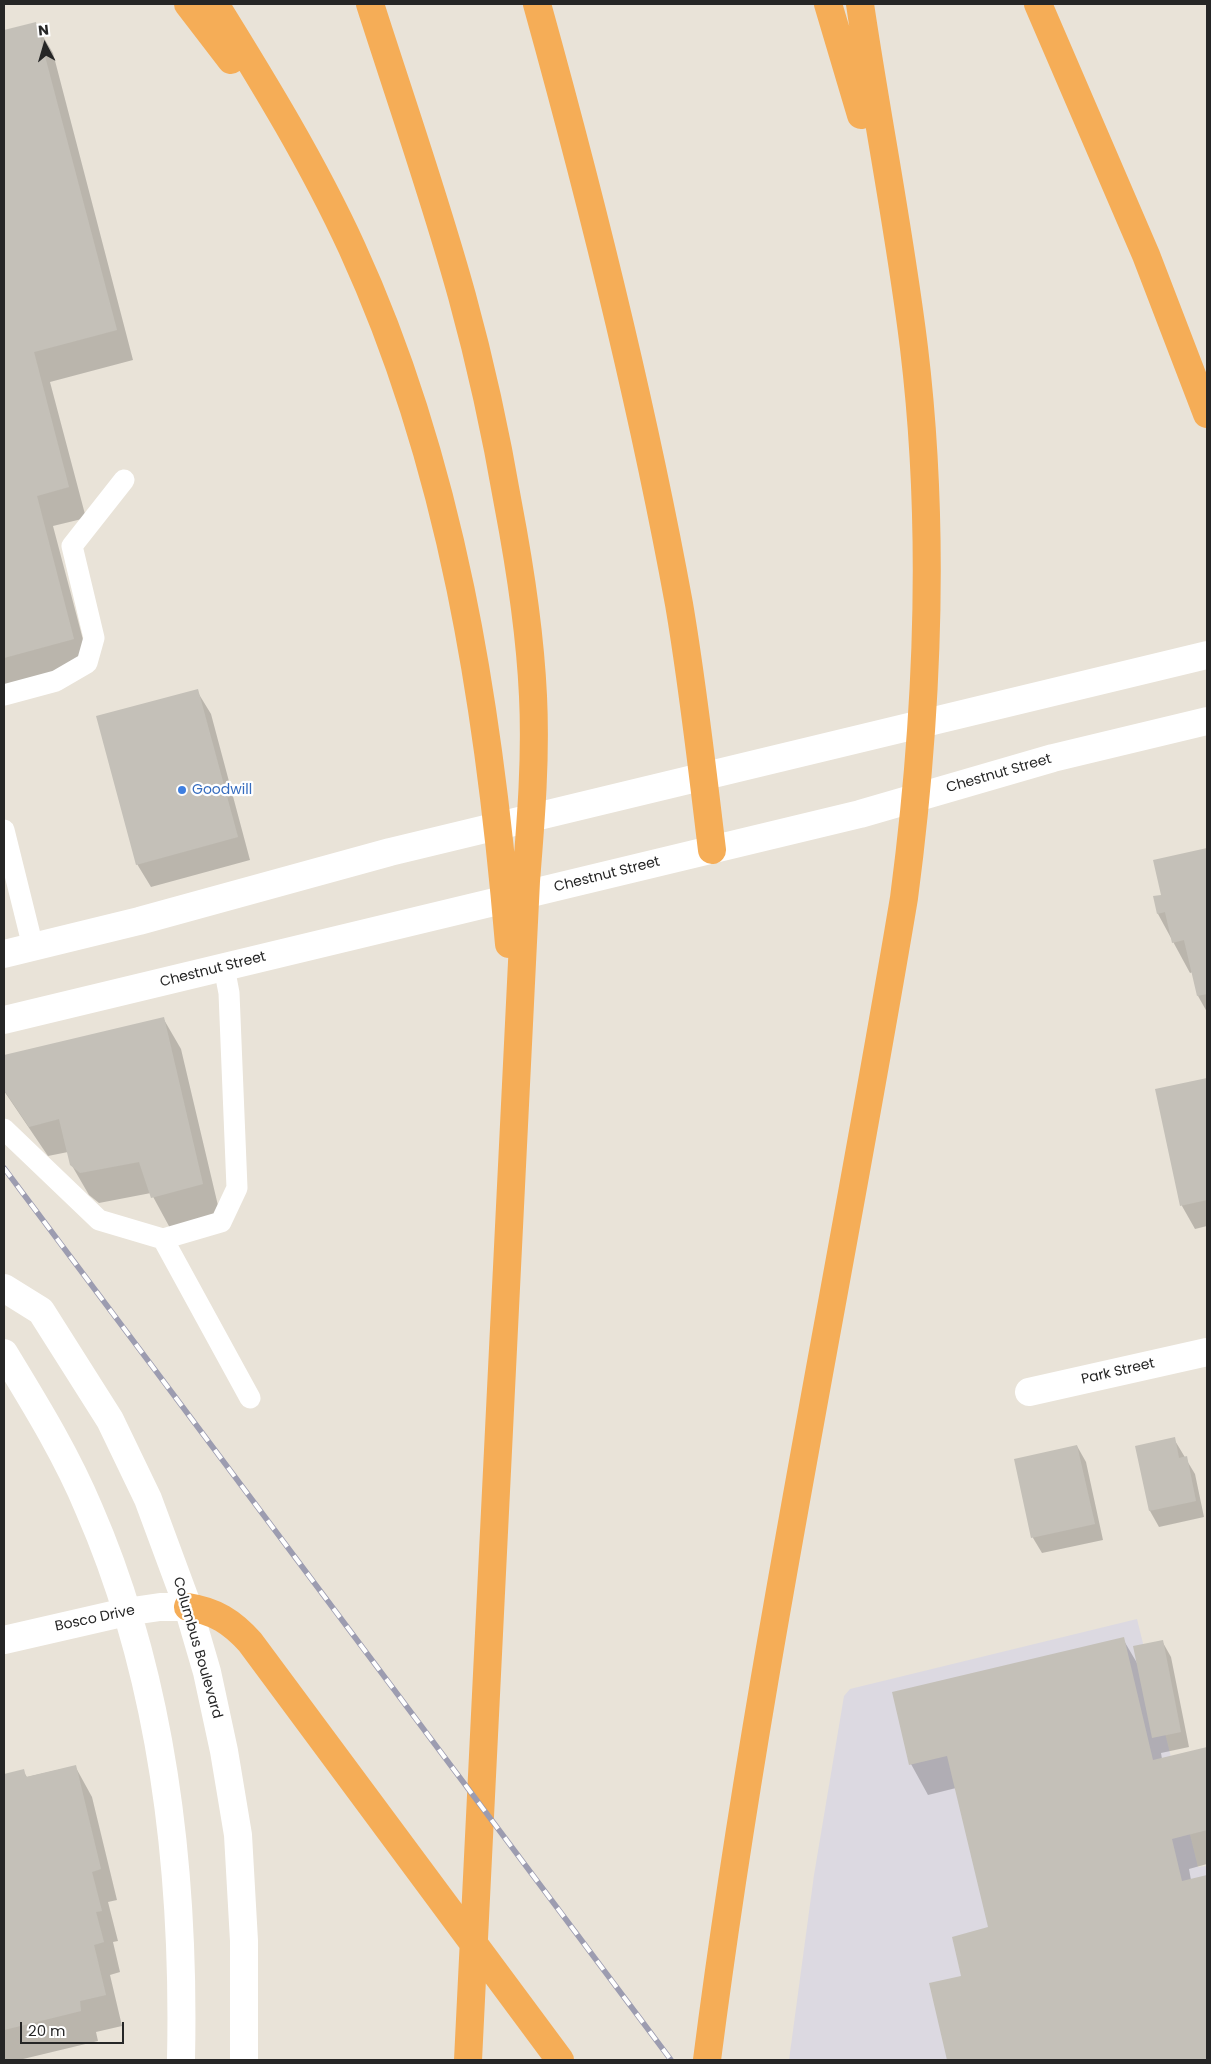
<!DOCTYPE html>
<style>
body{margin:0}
#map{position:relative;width:1211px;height:2064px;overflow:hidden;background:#e9e3d8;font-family:Poppins,sans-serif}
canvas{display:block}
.frame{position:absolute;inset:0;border:5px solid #262626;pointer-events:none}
.north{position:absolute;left:20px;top:20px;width:50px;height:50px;-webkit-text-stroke:4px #fff;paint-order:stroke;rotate:354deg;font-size:14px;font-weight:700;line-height:20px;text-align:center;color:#262626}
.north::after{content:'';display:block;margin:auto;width:18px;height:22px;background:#262626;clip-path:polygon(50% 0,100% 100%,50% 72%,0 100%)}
.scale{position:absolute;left:20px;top:2022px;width:104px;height:22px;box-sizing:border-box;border:2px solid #262626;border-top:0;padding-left:6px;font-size:15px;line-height:18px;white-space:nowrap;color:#262626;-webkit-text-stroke:4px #fff;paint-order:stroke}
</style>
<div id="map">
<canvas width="1211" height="2064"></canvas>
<div class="frame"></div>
<div class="north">N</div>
<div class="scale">20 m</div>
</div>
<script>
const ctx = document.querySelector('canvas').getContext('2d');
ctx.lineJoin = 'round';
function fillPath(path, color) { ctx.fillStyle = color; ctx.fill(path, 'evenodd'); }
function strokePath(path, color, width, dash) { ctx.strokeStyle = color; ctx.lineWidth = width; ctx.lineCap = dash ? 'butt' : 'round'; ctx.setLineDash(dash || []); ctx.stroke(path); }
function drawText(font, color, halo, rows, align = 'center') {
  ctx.font = font + ' Poppins,sans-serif'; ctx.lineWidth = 4.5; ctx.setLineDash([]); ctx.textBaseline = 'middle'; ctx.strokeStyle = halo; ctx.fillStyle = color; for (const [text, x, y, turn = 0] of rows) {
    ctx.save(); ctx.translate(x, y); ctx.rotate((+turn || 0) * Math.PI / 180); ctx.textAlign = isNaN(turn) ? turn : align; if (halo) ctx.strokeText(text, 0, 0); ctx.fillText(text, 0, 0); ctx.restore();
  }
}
const industrial = new Path2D(`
 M1137,1619L1198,1867L1207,1866V2060H789L814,1875L844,1696L850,1689Z`);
const shadow = new Path2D(`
 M35,23L53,53L133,360L50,382L86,518L53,526L91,670L4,692V31Z
 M197,691L211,714L250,860L151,887L137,864Z
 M1207,850V1012L1198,996L1193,972L1190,973L1158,914L1154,897L1163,896L1155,861Z
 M163,1018L181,1049L220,1214L170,1228L151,1193L99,1203L89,1195L71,1164L68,1152L48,1156L4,1091V1056Z
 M1207,1079V1226L1195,1229L1182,1206L1157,1090Z
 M1174,1439L1195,1474L1204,1517L1159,1527L1150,1511L1137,1447Z
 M1077,1446L1086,1462L1103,1540L1042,1553L1033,1538L1015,1460Z
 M1123,1639L1137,1663L1162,1641L1171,1657L1189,1747L1161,1753L1162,1759L1207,1748V1864L1189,1869L1191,1880L1207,1876V2060H949L931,1984L963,1977L990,1928L956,1788L928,1795L911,1764Z
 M75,1766L92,1797L117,1900L108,1902L118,1941L113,1942L120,1972L110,1975L122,2026L96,2032L98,2041L19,2060H4V1775L23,1771L27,1777Z`);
const building = new Path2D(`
 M36,22L117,330L34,352L69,487L37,496L74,639L4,658V30Z
 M198,689L238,837L136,865L96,716Z
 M1207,848V994L1197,996L1184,940L1172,943L1165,912L1157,914L1153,896L1161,895L1153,860Z
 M164,1017L203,1184L151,1198L139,1162L80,1173L70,1165L59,1119L29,1127L4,1090V1055Z
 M1207,1078V1200L1180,1206L1155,1089Z
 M1175,1437L1179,1458L1187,1456L1196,1501L1149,1511L1135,1446Z
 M1077,1445L1095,1524L1031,1538L1014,1459Z
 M1124,1637L1153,1760L1207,1747V1830L1172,1839L1182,1881L1207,1875V2060H947L929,1983L961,1976L952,1937L988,1927L947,1756L909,1765L892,1692Z
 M1163,1640L1181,1732L1152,1738L1133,1646Z
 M76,1765L101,1869L92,1872L102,1911L96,1912L104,1942L94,1945L106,1995L80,2001L81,2011L4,2030V1774L24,1769L26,1777Z`);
const service = new Path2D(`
 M4,695L56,681L87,663L94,638L72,546L124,480
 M4,830L33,947
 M4,1129L99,1220L163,1239L221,1222L237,1188L229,993L224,967
 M163,1239L250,1398`);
const minor = new Path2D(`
 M1029,1392L1207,1352
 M4,1640L126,1612`);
const tertiary = new Path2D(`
 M4,954L139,921L390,852L1207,655
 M4,1020L860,814L1053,758L1207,721
 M4,1288L41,1311L110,1420L148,1499L188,1607L207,1672L224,1751L238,1835L244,1941V2060
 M4,1353C35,1404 66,1454 89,1509C164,1681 185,1874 181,2060
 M126,1612L160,1607H188`);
const motorway = new Path2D(`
 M188,4L231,60
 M215,4C264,83 313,163 352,248C452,466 489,707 509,944
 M370,4C401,101 435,198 462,296C481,365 496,434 508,504C520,567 530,631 533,696C536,758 531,819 526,881L468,2060
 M537,4C592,202 642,402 679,604C693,686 702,768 712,850
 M828,4L861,115
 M1038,4L1146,255L1207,414
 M188,1607C215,1611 232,1622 250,1642L560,2060
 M707,2060C757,1671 839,1286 904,898C928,716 936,531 914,348C900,233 877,119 860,4`);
const rail = new Path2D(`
 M4,1168L671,2060`);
const markers = [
 [182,790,5,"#3f7fe0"]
];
const streetNames = [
 ["Chestnut Street",999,774,-16],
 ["Chestnut Street",607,875,-14],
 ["Chestnut Street",213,970,-14],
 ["Park Street",1118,1372,-13],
 ["Bosco Drive",95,1619,-12],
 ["Columbus Boulevard",197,1648,74]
];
const shopNames = [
 ["Goodwill",192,790]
];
fillPath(industrial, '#dcd9e1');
fillPath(shadow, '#0003');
fillPath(building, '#c4c0b8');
strokePath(service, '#fff', 21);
strokePath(minor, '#fff', 28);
strokePath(tertiary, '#fff', 28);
strokePath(motorway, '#f5ad57', 28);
strokePath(rail, '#9c9cb0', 5.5);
strokePath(rail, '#fff', 4, [11]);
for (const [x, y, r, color] of markers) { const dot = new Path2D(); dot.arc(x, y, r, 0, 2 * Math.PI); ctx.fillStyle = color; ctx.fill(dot); strokePath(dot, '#fff', 2); }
drawText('14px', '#262626', '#fff', streetNames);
drawText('14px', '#366cbe', '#fff', shopNames, 'left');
</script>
